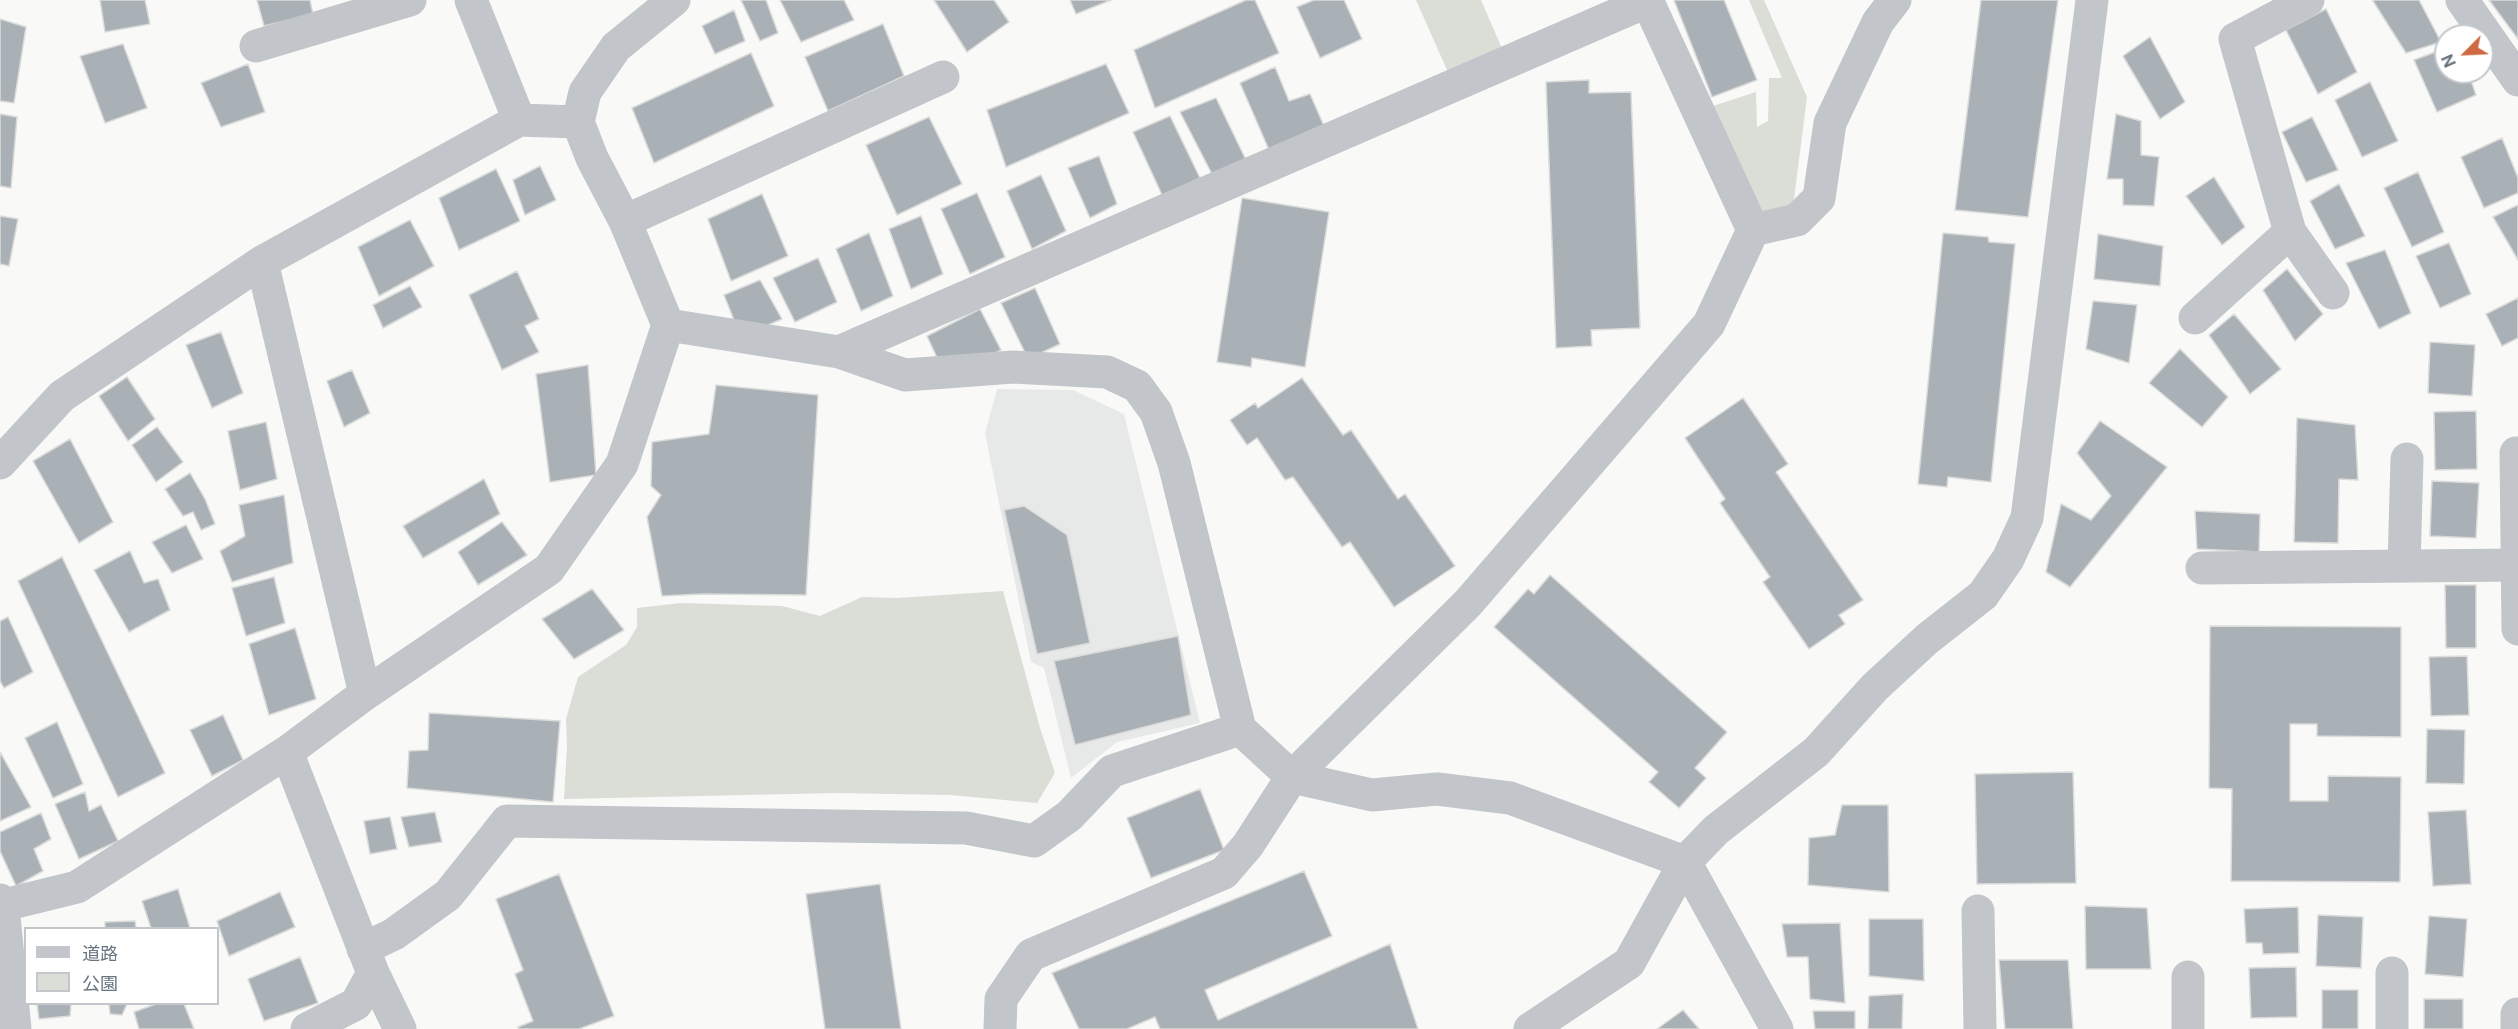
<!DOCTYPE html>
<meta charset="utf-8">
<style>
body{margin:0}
#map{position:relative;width:2518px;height:1029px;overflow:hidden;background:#f9f9f8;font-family:"Public Sans","Noto Sans JP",sans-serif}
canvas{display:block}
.legend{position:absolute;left:24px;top:927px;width:195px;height:78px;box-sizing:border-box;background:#fff;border:2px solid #c3c7cc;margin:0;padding:8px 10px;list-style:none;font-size:18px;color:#68747f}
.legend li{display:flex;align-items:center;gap:12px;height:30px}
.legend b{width:30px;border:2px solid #c3c7cc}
.north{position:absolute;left:2434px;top:24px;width:60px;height:60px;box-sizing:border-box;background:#fff;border:2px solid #c3c7cc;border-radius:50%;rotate:246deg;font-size:16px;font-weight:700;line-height:24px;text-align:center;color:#68747f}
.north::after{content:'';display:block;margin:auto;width:21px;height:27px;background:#ce6944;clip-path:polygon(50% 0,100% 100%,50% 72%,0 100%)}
</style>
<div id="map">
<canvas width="2518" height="1029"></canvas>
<ul class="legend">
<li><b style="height:8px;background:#c2c5c9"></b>道路</li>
<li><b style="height:16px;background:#daded7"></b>公園</li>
</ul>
<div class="north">N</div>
</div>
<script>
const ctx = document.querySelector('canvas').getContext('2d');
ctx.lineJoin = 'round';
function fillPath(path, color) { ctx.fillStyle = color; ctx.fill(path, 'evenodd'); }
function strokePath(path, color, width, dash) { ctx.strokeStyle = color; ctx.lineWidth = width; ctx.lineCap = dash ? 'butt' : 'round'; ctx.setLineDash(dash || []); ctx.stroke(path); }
const built = new Path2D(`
 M997,389L1073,390L1124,414L1200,723L1117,742L1071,778L1044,668L1031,662L985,433Z`);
const green = new Path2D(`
 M1416,0H1481L1504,53L1451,79Z
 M1749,0H1764L1807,97L1793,207L1763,217L1707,108L1756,92L1757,127L1768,121L1769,78H1782Z
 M1003,591L1040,728L1055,773L1037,803L950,795L836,793L564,799L567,746L566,719L578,677L626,645L637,627V608L681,603L782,606L820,616L862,597L897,598Z`);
const building = new Path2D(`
 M100,0H145L150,24L105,32Z
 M257,0H310L313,14L264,26Z
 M741,0H766L778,33L760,41Z
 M780,0H844L854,20L801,42Z
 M934,0H994L1009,22L967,52Z
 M1070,0H1111L1076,14Z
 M1246,0H1255L1279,53L1155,108L1134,50Z
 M1314,0H1344L1362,39L1320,58L1297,7Z
 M1674,0H1724L1757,80L1712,97Z
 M1981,0H2058L2028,217L1955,210Z
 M2375,0H2419L2441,42L2406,53L2373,1Z
 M2489,0H2518V39Z
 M2326,9L2357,72L2318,94L2286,30Z
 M734,10L745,41L715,54L702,26Z
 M0,19L26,27L14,103L0,101Z
 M883,24L904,76L828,111L805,57Z
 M2150,37L2185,102L2160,119L2123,56Z
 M123,44L147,108L105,123L80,56Z
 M2446,48V72H2468L2476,95L2437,112L2414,60Z
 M751,53L774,106L654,163L632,108Z
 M248,64L265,112L221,127L201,83Z
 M1106,64L1129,113L1006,167L987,110Z
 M1275,67L1289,101L1310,94L1324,126L1269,150L1240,83Z
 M1589,80V93L1631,92L1640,328L1591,330L1592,346L1556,348L1546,82Z
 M2370,82L2398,141L2362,157L2335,100Z
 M1216,98L1247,162L1214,178L1180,112Z
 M0,114L17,117L11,188L0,186Z
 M2116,114L2141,121V155L2159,157L2154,206L2123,205V179H2107Z
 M1170,116L1200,178L1163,197L1133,132Z
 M929,117L962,184L897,215L866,145Z
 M2312,117L2338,170L2306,182L2282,132Z
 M2502,138L2518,178V193L2484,208L2461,157Z
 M1099,156L1117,204L1090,218L1068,168Z
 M540,166L556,200L525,215L513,180Z
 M496,169L520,221L459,250L439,198Z
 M2418,172L2444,232L2412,247L2384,188Z
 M1041,175L1066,231L1032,249L1007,191Z
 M2214,177L2245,227L2222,245L2186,196Z
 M2339,184L2365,236L2335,249L2310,201Z
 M977,193L1005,257L970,274L941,209Z
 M762,194L788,256L731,281L708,219Z
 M1242,198L1329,212L1305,367L1252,358L1251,367L1217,362Z
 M2518,205V260L2493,217Z
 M0,216L18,219L9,266L0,264Z
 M921,216L943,274L911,289L889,229Z
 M410,220L434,266L379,296L358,247Z
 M869,233L893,296L861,311L836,249Z
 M1943,233L1988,237L1989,242L2015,244L1991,482L1948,477L1947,487L1918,484Z
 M2098,234L2163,246L2160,286L2094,279Z
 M2449,243L2471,294L2440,308L2416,256Z
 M2385,250L2411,313L2379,329L2346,263Z
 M818,258L837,302L795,322L773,278Z
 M2287,269L2323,314L2295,341L2263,290Z
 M517,271L539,319L525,326L539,352L502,370L469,295Z
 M760,280L782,319L761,328L736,325L724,295Z
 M410,286L422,307L383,328L373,305Z
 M1035,288L1060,344L1028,359L1001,303Z
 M2518,298V338L2502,346L2486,314Z
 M2093,301L2137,305L2129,363L2086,349Z
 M980,309L1001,350L978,361L939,362L927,336Z
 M2234,314L2281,369L2250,394L2209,335Z
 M221,332L243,393L212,408L186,345Z
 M2430,342L2475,345L2472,396L2428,393Z
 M2180,349L2228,397L2202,427L2149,383Z
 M588,365L596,475L550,482L536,374Z
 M352,370L370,413L344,427L327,381Z
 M127,377L155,419L128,441L99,396Z
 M1302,378L1343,435L1351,430L1398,499L1405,494L1455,566L1394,607L1350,542L1342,547L1293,477L1285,480L1257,438L1247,445L1230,420L1255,403L1258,408Z
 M716,385L818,395L806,595L702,594L662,596L647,517L661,495L651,486L652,442L709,434Z
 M1743,398L1788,464L1776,472L1863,600L1839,615L1845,624L1809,649L1763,582L1770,577L1720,503L1725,499L1685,438Z
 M2476,411L2477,469L2435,470L2434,412Z
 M2297,418L2355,425L2358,480L2339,479L2338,543L2294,542Z
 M2100,421L2167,467L2070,587L2046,572L2061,504L2091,520L2111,496L2077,453Z
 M266,422L277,479L240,490L228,431Z
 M157,427L183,462L156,482L132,445Z
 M70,439L113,522L79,543L33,461Z
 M190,473L205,499L215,524L201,530L193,512L183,516L165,489Z
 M484,479L500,514L423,558L403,526Z
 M2432,481L2479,483L2476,538L2430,536Z
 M284,495L293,563L232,582L220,551L245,536L239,505Z
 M1024,506L1067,535L1090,643L1037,654L1004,510Z
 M2195,511L2260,514L2259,552L2197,549Z
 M502,522L527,555L478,585L458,552Z
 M186,525L203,559L172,573L152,542Z
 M130,551L144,583L158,579L170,610L129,632L94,570Z
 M62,557L165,773L118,797L18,581Z
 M1550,575L1727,732L1695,768L1706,778L1679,808L1649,782L1658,772L1494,627L1528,589L1534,594Z
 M274,577L285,623L246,636L232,588Z
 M2445,585H2476V648H2446Z
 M592,589L624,630L574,659L542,619Z
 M8,617L33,672L4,688L0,681V621Z
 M2210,626L2401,627V737L2317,736V724H2290V801H2328V776L2401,777L2400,882L2231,881L2232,789L2209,788Z
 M295,628L316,699L269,715L249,644Z
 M1178,636L1191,715L1075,745L1054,661Z
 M2467,656L2469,715L2431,716L2429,657Z
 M429,713L560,721L553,802L407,788L409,751L428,750Z
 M223,715L243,760L212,776L190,730Z
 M57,722L83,784L53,798L25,738Z
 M2427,729L2465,730L2464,784L2426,783Z
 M0,752L31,807L0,821Z
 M2073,772L2076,883L1977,884L1975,774Z
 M1200,789L1224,850L1151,878L1127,818Z
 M85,792L89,811L101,805L118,841L79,859L55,804Z
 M1842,805H1888L1889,892L1808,885L1809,838L1835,835Z
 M2466,810L2471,884L2433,886L2428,812Z
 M435,812L442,842L409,847L401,817Z
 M41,813L51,839L34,849L43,871L16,886L0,851V832Z
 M390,817L397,849L370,854L364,821Z
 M1304,871L1332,936L1205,990L1218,1020L1390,944L1418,1029H1160L1155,1017L1127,1029H1079L1052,973Z
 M559,874L614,1016L579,1029H519L518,1027L533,1021L515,974L523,970L496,899Z
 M880,884L901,1029H825L806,894Z
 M178,889L190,928H151L142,901Z
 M280,892L295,927L229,956L217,921Z
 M2085,906L2147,908L2151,969H2086Z
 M2298,907L2299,953L2263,954L2262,943H2246L2244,909Z
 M2318,915L2363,917L2361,968L2316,966Z
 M2429,916L2467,919L2463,977L2425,974Z
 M1869,919H1923L1924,981L1869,976Z
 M135,921L136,928H105V922Z
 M1840,923L1845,1003L1810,999L1808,957H1787L1782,924Z
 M300,957L318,1003L264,1021L248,979Z
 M1999,960H2068L2073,1029H2005Z
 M2296,967L2297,1017L2251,1018L2249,968Z
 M2322,990H2358V1029H2322Z
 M1903,994L1902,1029H1868L1869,996Z
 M2424,999H2463V1029H2424Z
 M37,1004H71L70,1016L39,1019Z
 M109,1004H127L122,1015L110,1014Z
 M156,1004H184L194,1029H139L134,1012Z
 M1683,1010L1699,1029H1657Z
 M1813,1011H1855V1029H1815Z`);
const minor = new Path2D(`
 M471,0L519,120L578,122
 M1647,0L1753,230L1797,220L1819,198L1830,123L1878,22L1895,0
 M2308,0L2235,39L2290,232L2333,293
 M2462,0L2518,80
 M256,46L410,0
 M625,221L943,77
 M262,262L365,694
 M2195,318L2290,232
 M668,325L839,352L905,375L1013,367L1107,372L1137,386L1156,412L1174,463L1240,729L1292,777L1372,795L1437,789L1510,798L1685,862L1777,1029
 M839,352L1648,1
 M2516,453L2518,629
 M0,463L62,396L262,262L519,120
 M2404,566L2407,459
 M2202,568L2518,565
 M287,752L373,973L400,1029
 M0,900L3,906L15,1029
 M0,906L77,887L287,752L365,694L549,569L622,464L668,325L625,221L592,158L578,122L585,92L616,47L674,0
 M1978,911L1980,1029
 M363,949L394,934L448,895L507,821L966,828L1034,841L1069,816L1112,771L1240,729
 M2188,977V1029
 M2517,1014V1029
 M307,1029L356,1004L373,973
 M1000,1029L1001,999L1031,955L1224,873L1248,845L1292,777L1468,603L1709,324L1753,230
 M1530,1029L1629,963L1685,862L1716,830L1816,752L1875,687L1927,639L1983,595L2008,559L2027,518L2092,0
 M2392,1029V973`);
fillPath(built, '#e7e8e8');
fillPath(green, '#daded7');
fillPath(building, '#a9b0b6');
strokePath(building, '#dbdbda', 1.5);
strokePath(minor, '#c2c5c9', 33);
</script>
